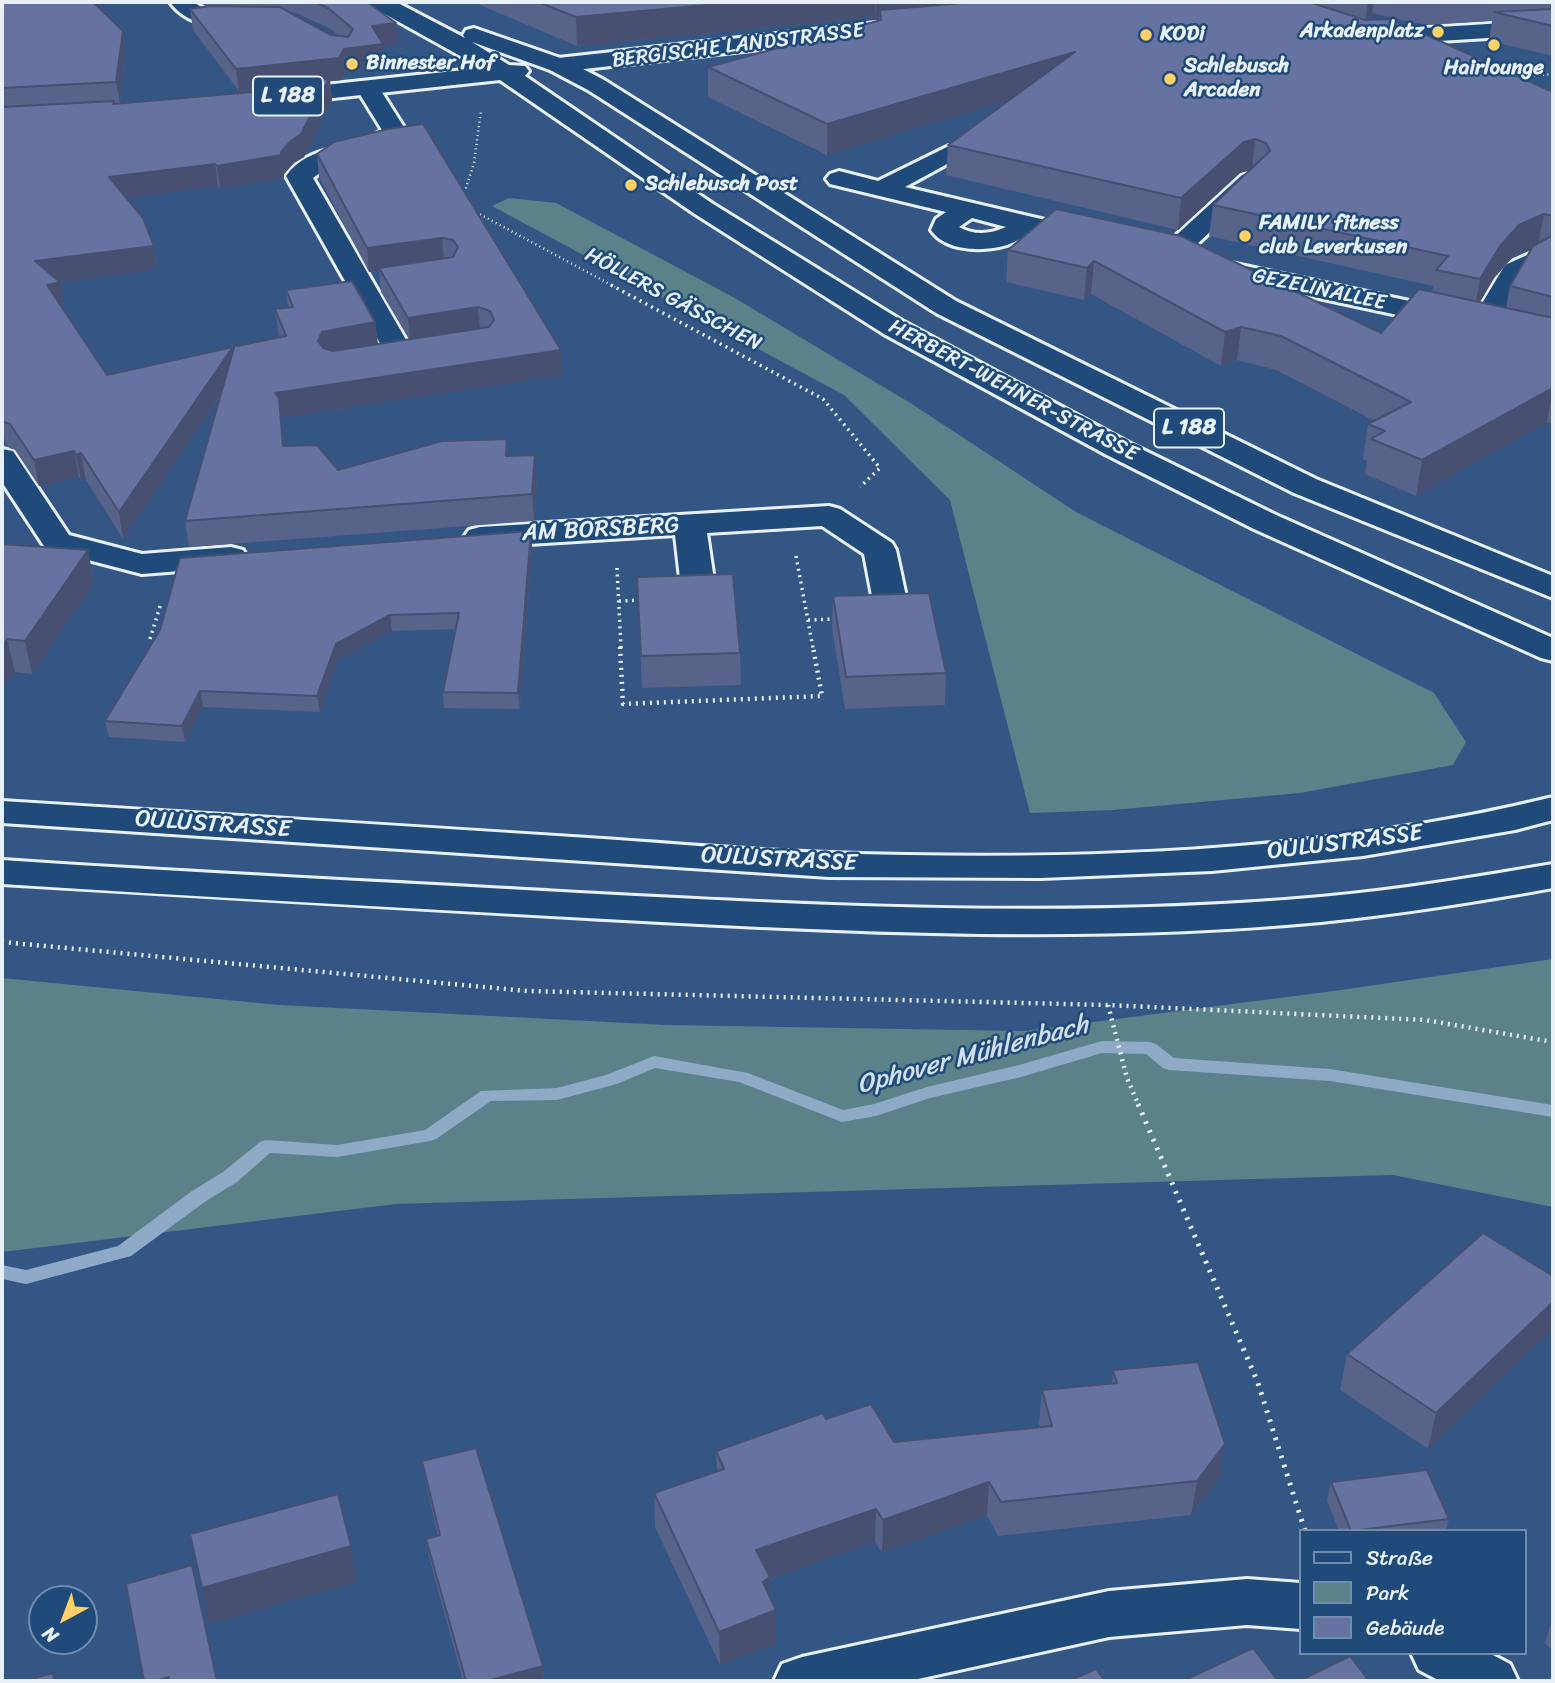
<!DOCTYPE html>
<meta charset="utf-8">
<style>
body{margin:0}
#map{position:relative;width:1555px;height:1683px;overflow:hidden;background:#345685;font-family:Sriracha,sans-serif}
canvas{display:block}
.frame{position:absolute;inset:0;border:4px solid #e8f1f8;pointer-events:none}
.legend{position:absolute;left:1299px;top:1529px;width:228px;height:126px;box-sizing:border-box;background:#1f4a7a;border:2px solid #6f8dac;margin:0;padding:9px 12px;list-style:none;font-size:21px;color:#e8f1f8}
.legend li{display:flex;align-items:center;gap:14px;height:35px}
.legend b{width:35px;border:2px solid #6f8dac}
.north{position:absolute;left:28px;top:1585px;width:70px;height:70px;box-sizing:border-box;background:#1f4a7a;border:2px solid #6f8dac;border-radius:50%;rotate:221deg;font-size:19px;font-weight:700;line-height:28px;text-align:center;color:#e8f1f8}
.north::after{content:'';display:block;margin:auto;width:24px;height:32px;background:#ffd166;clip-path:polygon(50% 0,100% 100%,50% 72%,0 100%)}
</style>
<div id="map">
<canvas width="1555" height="1683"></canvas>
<div class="frame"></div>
<ul class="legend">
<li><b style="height:9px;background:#1f4a7a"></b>Straße</li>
<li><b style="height:19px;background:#5b8288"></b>Park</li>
<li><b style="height:19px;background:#6673a0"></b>Gebäude</li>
</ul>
<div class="north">N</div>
</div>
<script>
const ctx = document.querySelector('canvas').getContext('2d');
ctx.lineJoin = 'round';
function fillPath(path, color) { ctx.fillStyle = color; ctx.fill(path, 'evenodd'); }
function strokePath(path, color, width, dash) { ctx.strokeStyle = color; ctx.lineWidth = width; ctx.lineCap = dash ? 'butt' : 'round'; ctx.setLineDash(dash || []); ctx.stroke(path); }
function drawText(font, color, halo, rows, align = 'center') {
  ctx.font = font + ' Sriracha,sans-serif'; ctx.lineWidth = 5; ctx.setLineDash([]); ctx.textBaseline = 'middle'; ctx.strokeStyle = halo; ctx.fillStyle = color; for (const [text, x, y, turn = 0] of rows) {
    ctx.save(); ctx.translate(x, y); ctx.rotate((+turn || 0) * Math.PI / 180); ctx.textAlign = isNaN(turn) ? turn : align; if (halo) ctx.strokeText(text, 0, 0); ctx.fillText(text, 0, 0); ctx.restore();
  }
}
const green = new Path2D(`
 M509,198L556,203L733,297L912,404L1076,512L1434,693L1466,742L1453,765L1300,793L1113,810L1030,813L950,500L844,395L492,206Z
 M1553,959V1207L1393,1175L396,1204L2,1252V978L279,1005L666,1025L1024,1031L1341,990Z`);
const stream = new Path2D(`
 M1102,1041L1150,1042L1156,1044L1174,1058L1330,1069L1553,1105V1117L1330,1081L1169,1070L1163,1068L1146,1054L1102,1053L1021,1077L930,1098L876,1116L842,1122L739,1082L655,1068L617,1084L557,1100L491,1101L436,1139L430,1141L337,1157L270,1153L237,1182L206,1201L131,1256L26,1284L2,1279V1265L26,1270L118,1246L192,1191L223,1172L260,1142L266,1140L337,1145L425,1130L481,1091L557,1088L606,1075L654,1056L748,1073L843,1110L874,1104L927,1087L1019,1065Z`);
const pathFar3 = new Path2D(`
 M1516,77L1553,74
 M463,197L474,163L481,110
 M472,210L615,287`);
const pathFar2 = new Path2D(`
 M611,285L823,399L880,468L860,487
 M796,556L813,648
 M617,568L621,648
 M619,601L642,600
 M808,620L835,619
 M150,639L161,603`);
const pathFar1 = new Path2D(`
 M620,647L623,704L822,696L813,647
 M2,942L527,991L1108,1005L1425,1020L1553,1042
 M1108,1005L1127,1078L1139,1106`);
const path = new Path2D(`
 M1138,1104L1258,1383L1305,1531`);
const minor = new Path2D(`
 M170,2H193L210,12L248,14L251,19L248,24C221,30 187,26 170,2Z
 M1553,20V34L1374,45L1366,43L1363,38L1366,33L1374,31Z
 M885,22L893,24L896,29L893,34L558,72L550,70L547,65L550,60L558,58Z
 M368,81L376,83L407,132L387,150L335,162L313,178L409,345L436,340L446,343L450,349L446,355L400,364L390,361L286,176C310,142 353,152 382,130L356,88L360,83Z
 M949,146L958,148L961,153L958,158L905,187L1096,232L1100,238L1096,244C1075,249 1048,230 1032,234C1024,236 1016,242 1007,245C984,252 946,252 931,230L936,219L946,212L830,184L826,179L830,174L839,171L878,181ZM972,218L1006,227C990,234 975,236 959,227Z
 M1251,172L1260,175L1264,180L1260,185L1177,263L1168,265L1159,263L1155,257L1159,251L1242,175Z
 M1543,248L1552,250L1553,261L1525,276L1500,321L1553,334V352L1481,333L1217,276L1207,274L1203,268L1207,262L1217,260L1475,315L1505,265Z
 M2,449L13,451L69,535L142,554L231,547L243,550L247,557L243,564L231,567L142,574L46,549L2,482Z
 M829,506L840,509L892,543L896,550L908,606L903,613L891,616L879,613L874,606L864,554L822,526L707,533L715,587L710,594L698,597L686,594L681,587L675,535L480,547L469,544L464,537L469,530L480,527Z
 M1247,1579L1301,1583V1629L1247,1625L1109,1637L909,1681H774L782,1664L802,1657L1109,1591Z
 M1411,1653H1489L1510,1664L1518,1681H1440L1419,1670Z`);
const major = new Path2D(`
 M369,2H396L465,38L463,35L466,30L474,28L566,60L604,80L956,301L1316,479L1553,576V598L1294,493L936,313L588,90L550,70L472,42L509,65L525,66L529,71L525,76L713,204L904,322L1129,443L1276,515L1553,638V661L1541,658L1254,529L1107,455L884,334L695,214L500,80L278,104L270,102L266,97L270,92L278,90L482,68L372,7Z
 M1553,797V820L1515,830L1363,856L1212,871L1041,878L829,877L2,823V801C197,813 392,825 588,838C668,843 749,851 830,853C1066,861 1323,854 1553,797Z
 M2,860C194,873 387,882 579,893C826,906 1074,919 1321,897C1399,890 1476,877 1553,864V888C1476,902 1399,914 1321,922C1077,945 831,931 587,918C392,907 197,897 2,884Z`);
const wall = new Path2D(`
 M2,2L126,52L120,103L114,104L250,92V90L239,91L193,30L190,9L207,6L200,2H367L398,45L383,46L385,66L346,71L342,80L330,81L332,100L304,157L294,163L284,174V178L220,189L218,186L126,198L154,246L157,269L60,283L64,307H62L107,375L233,350L237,346L279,337L275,309L288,307L286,290L375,322L378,344L409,339L381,292L379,271L369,272L319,177L317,154L388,129L562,375L281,418L284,446L338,470L508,456L537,481L534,521L189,547L185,521L220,396L123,539L86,480L81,481L79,477L39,486L15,450L9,448L2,434ZM289,12L296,13L331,29L339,36L331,35Z
 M473,2H1553V56L1489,41L1492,21L1425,25L1372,13L1369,20L1553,92V425L1547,422L1416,496L1365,474L1367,461L1363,459L1368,424L1375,421L1276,370L1237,360L1221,366L1091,294L1084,300L1006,282L1008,250L1056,209L1381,333L1432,292L1433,286L1209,236L1213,205L1249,170L1240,173L1178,230L946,175L948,145L1009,100L827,155L708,97V67L879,21V20H875V17L577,46ZM1531,249L1510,286L1506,308L1480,302L1494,278L1513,257Z
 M2,544L88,550L94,583L32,674L15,672L4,687H2Z
 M532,546L520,709L444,708L443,692L456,629L392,631L338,660L320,712L203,707L185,742L109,737L105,721L160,630Z
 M637,577L740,653L741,685L642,688Z
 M833,596L946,673L945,705L845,709L832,627Z
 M1483,1233L1428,1449L1340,1390L1347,1354Z
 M1113,1370L1225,1444L1220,1477L1191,1515L998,1536L987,1515L882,1553L875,1542L770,1579V1596L776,1644L720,1665L655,1527L654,1493L717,1472L716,1451L826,1419L894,1442L1040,1427L1039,1424L1042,1390L1112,1383Z
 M422,1461L543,1666L544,1681H463L429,1557L426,1539L438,1536L425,1479Z
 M1331,1482L1449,1519L1446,1531H1339L1327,1500Z
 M1553,1623V1650L1545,1644L1550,1626Z`);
const shadedWall = new Path2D(`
 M739,2H875V17L577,46L576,17Z
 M876,2H1075L880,10L879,20H875Z
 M1368,2H1374L1372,13L1364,29Z
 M396,23L398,45L383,46L385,66L346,71L342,80L330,81L332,100L304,157L294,163L284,174V178L220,189L217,166L281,152L291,141L249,87L250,90L239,91L236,69L344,49L372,26Z
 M123,31L126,52L120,103L116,82Z
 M1075,52L1073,81L827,155V124Z
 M1255,139L1252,170L1240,173L1178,230L1181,198L1244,142Z
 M215,164L218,186L112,200L109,177Z
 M1544,214L1538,246L1513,257L1494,278L1474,312L1480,279L1500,246L1519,225Z
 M442,238L444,261L379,268V271L369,272L367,248Z
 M154,246L157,269L60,283L64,307L51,309L35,261Z
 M1094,261L1091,294L1084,300L1087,268Z
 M478,307L480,331L410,342L408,318Z
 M375,322L378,347L325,357L318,341L322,332Z
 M1241,327L1237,360L1221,366L1225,332Z
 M233,347L236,372L123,539L119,512Z
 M561,350L562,375L281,418L286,471L275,393Z
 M1553,388L1547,422L1416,496L1422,460Z
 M74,451L79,477L39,486L34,460Z
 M81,453L86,480L81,481L76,455Z
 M535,455L537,481L534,521L532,494Z
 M531,531L532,546L520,709L518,693Z
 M88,550L94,583L32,674L25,641Z
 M390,615L392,631L338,660L320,712L317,696L336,644Z
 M7,639L15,672L4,687L2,675V647Z
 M200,691L203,707L185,742L182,726Z
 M1553,1302V1329L1428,1449L1436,1413Z
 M1225,1444L1220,1477L1191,1515L1197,1481Z
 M989,1482L987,1515L882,1553L883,1520Z
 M876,1509L875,1542L770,1579V1611L756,1550Z
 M351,1546L357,1582L209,1624L202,1588Z
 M776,1610V1644L720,1665L719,1632Z
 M543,1666L544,1681H487Z
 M169,1677V1681H155Z`);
const building = new Path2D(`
 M2,2H93L123,31L116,82L2,88Z
 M315,2H367L396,23L372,26L383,44L344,49L339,58L236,69L190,9L210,6L280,7L331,35L348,37L353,29L328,8Z
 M538,2H739L576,17Z
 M976,2H1309L1365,20L1391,19L1553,92V216L1544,214L1519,225L1500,246L1480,279L1436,270L1448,256L1213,205L1270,151L1266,143L1255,139L1244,142L1181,198L948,145L1075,52L827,124L708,67L881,20L880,10Z
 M1553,9V26L1494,12Z
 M329,79L301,134L291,141L281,152V155L217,166L215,164L109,177L143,218L154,246L35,261L60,282L47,285L107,375L233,347L119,512L81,453L76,455L74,451L34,460L10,424L4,422L2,418V107L114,101L113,104L253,92L249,87Z
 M423,124L561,350L275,393L279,398L283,446L317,445L338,470L442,441L507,439L506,456L535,455L532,494L185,521L235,344L237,346L286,336L275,309L293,307L286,290L352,281L375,322L322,332L318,341L323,348L333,351L489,327L494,320L490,311L478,307L408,318L379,268L453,257L458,247L453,240L442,238L367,248L317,154L334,142L388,129Z
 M1056,209L1181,236L1381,333L1419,289L1553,318V388L1422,460L1371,439L1385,431L1368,424L1411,402L1281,336L1241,327L1225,332L1094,261L1087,268L1008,250Z
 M1553,235V297L1510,286L1533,246Z
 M531,531L518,693L443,692L459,613L390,615L336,644L317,696L200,691L182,726L105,721L160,630L180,558Z
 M2,544L88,550L25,641L7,639L2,647Z
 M733,574L740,653L641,656L637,577Z
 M929,593L946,673L846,677L833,596Z
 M1483,1233L1553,1276V1302L1436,1413L1347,1354Z
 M1198,1362L1225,1444L1197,1481L1001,1502L989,1482L883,1520L876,1509L756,1550L770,1577L763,1582L776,1610L719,1632L654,1493L724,1469L716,1451L823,1413L826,1419L871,1404L894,1442L1052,1426L1042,1390L1117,1383L1113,1370Z
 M476,1448L543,1666L487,1681H466L426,1539L440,1535L422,1461Z
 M1427,1470L1449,1519L1351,1531L1331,1482Z
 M338,1494L351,1546L202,1588L190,1534Z
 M192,1565L217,1681H169V1677L155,1681H144L126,1584Z
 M1253,1648L1278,1681H1183Z
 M1350,1656L1369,1681H1299Z
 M1096,1669L1105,1681H1069Z
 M53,1673L54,1681H25Z`);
const markers = [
 [1438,32,7,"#ffd166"],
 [1146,35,7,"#ffd166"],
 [1494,45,7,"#ffd166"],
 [352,64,7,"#ffd166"],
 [1170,79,7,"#ffd166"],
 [631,185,7,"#ffd166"],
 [1245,236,7,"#ffd166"]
];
const farPoinames = [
 ["Arkadenplatz",1424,32,"right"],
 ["KODi",1160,35],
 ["Binnester Hof",366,64],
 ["Schlebusch",1184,67],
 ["Arcaden",1184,91],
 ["Hairlounge",1494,69,"center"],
 ["Schlebusch Post",645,185],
 ["FAMILY fitness",1259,224],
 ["club Leverkusen",1259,248]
];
const farStreetnames = [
 ["BERGISCHE LANDSTRASSE",738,46,-7],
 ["GEZELINALLEE",1319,290,12],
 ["HÖLLERS GÄSSCHEN",673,300,28],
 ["HERBERT-WEHNER-STRASSE",1013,391,28]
];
const shields = [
 [288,96,70],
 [1189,428,70]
];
const shieldNames = [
 ["L 188",288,96],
 ["L 188",1189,428]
];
const streetNames = [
 ["AM BORSBERG",601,530,-3],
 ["OULUSTRASSE",213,825,4],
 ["OULUSTRASSE",1345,843,-7],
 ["OULUSTRASSE",779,860,3]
];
const waterNames = [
 ["Ophover Mühlenbach",973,1056,-15]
];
fillPath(green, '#5b8288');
fillPath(stream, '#8eaac7');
strokePath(minor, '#e8f1f8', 6);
strokePath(major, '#e8f1f8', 6);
strokePath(pathFar3, '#e8f1f8', 2.5, [1, 3.5]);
strokePath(pathFar2, '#e8f1f8', 3.5, [2, 4.5]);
strokePath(pathFar1, '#e8f1f8', 4.5, [2, 5]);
strokePath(path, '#e8f1f8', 5, [2.5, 7]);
fillPath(minor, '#1f4a7a');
fillPath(major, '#1f4a7a');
fillPath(wall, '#58638a');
fillPath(shadedWall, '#475070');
fillPath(building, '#6673a0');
strokePath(building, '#475070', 2);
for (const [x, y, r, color] of markers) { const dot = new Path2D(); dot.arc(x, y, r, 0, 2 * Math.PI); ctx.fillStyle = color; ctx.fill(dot); strokePath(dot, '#1f4a7a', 2.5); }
drawText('bold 21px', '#e8f1f8', '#1f4a7a', farPoinames, 'left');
drawText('21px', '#e8f1f8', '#1f4a7a', farStreetnames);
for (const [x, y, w] of shields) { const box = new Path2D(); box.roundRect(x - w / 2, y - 19.5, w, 39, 5); ctx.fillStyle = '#1f4a7a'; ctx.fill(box); strokePath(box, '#e8f1f8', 2); }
drawText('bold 23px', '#e8f1f8', null, shieldNames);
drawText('24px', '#e8f1f8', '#1f4a7a', streetNames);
drawText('italic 26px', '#d2dfec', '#1f4a7a', waterNames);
</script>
